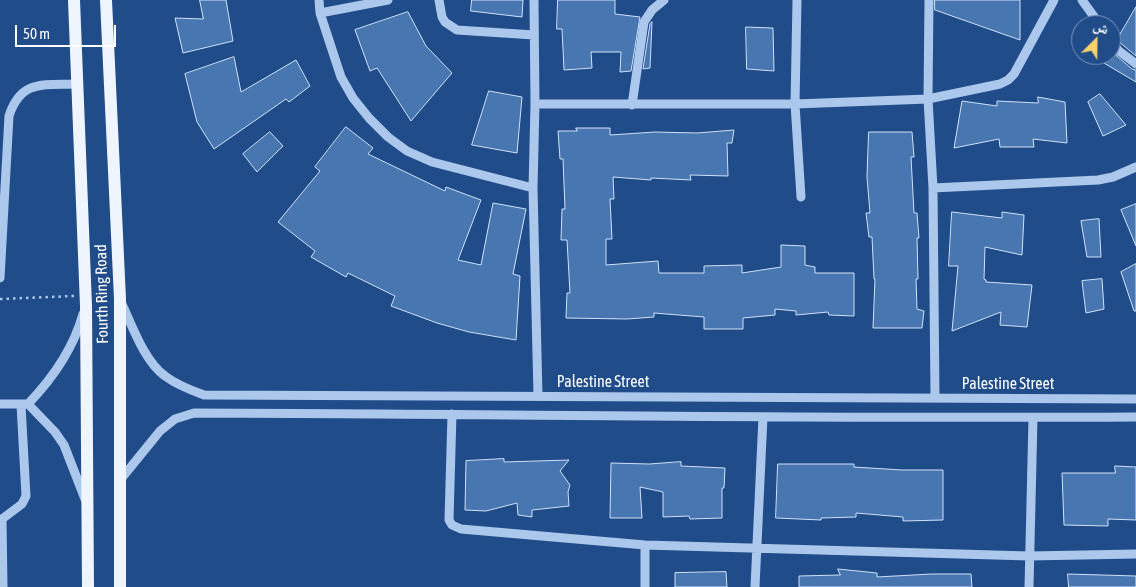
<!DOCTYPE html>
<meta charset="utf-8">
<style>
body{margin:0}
#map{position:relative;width:1136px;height:587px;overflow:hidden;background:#204c89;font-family:"Asap Condensed","Noto Naskh Arabic",sans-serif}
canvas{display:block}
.north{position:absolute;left:1071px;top:15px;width:50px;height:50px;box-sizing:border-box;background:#204c89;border:1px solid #7994b8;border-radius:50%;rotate:23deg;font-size:14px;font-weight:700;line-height:20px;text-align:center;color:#fff}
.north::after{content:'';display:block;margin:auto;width:18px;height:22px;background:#f8d16b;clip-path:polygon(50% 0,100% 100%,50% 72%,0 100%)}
.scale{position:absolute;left:15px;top:25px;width:101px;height:22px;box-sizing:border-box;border:2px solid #fff;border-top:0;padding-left:6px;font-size:15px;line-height:18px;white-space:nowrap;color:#fff;-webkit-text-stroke:4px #204c89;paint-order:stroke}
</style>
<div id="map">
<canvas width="1136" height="587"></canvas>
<div class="north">ش</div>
<div class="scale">50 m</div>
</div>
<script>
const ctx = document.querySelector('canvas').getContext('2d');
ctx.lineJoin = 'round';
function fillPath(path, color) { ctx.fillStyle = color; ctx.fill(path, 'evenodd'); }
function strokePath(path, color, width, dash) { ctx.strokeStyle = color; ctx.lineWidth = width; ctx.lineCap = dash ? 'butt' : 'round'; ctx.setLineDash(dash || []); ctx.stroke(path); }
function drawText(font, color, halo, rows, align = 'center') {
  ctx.font = font + ' "Asap Condensed",sans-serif'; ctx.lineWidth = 4.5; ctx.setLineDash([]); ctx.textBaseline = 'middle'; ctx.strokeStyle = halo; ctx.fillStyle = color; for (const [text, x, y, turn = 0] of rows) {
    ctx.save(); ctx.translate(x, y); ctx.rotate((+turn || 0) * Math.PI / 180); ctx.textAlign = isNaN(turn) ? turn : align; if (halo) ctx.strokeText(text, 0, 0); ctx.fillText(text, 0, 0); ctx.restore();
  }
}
const building = new Path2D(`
 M200,0H226L233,41L183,53L175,18L203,19Z
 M472,0H523L522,17L471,11Z
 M558,0H615V14L640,17L631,71L620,72L621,52H591L592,68L564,70L562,29H557Z
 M935,0H1020V40L935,10Z
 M1136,7V56L1117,40Z
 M408,12L426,46L452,73L411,121L377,68L370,71L355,30Z
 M652,22L650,68L643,69L650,24Z
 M746,27L773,28L774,71L747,69Z
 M1111,51L1132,69L1136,70V82L1104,63L1108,55H1111Z
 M234,57L241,92L296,60L310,86L289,102L286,99L214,149L197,122L185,74Z
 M489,91L522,97L517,153L472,145Z
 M1100,94L1126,125L1103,136L1088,102Z
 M1038,97L1065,102L1067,143L1033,139L1034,147H1000L999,139L954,148L962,101L997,106V101L1038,103Z
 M346,127L373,148L368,154L445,191L446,187L481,200L458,260L481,265L493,203L526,209L513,274L520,276L516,340L469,332L437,323L391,306L395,296L348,273L346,277L311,257L315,251L278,222L320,171L315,167Z
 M576,128H610V135L655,132L697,133L734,130L732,143H727L728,176L690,175L691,180L651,178V180L613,177L614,199H610L612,239H606V265L658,261L659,273H704V266L742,265V273L781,267V245L805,246V265L815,267V273H854V316L829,315L828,312L796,315V311L775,309V315L743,318V329H704V317L654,313V317L627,319L566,318L567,293H570L567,240H561L562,209H565L563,159H560L558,131H577Z
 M270,132L283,146L257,172L243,154Z
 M869,132H912L914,157H911L914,213H917L919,238H917L918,279H916L917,309L924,311L922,328H873L875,279H874L872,237H869L866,213H870L867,177Z
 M1136,204V246L1121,210Z
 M952,212L1002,218V212L1024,215L1022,255L985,247L984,279L986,280V282L1032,285L1027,327L1000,325L1001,312L952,331L958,266H949Z
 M1099,219L1101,257H1087L1081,221Z
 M1136,264V311H1134L1121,272Z
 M1102,279L1104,309L1086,313L1082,281Z
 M504,459V462L569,460L560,471L570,485L568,492L569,506L532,510V517L518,515L517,503L486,511L465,510L466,461Z
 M681,462V466L725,468L724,488H722V518L690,519L689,516L663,517V492L640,487L642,518H610L611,463L649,464Z
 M778,464H854V467L902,470H943V520L903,521V517L856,513V517L821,518V520L776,518Z
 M1115,466L1136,467V520L1108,519V526L1064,525L1062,473H1115Z
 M838,569L877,573V577L931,574H971L972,587H799V576L840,575Z
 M726,572L727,587H675V573Z
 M1068,574L1136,576V587H1069Z`);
const path = new Path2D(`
 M0,299L74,296`);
const minor = new Path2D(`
 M319,0L320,13L341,77L353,98L369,118L388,137L407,151L432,162L533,188
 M439,0L442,17L445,22L457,30L534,35
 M534,0L535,104L533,188L538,396
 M797,0L795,104L801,197
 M929,0L928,99L933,188L935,398
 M1082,0L1100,25
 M320,13L388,0
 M1111,42L1119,51L1136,64
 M535,104H795L928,99L1000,84L1008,80L1014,74L1054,0
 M632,105L644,22L652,10L664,0
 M933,188L1098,180L1113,177L1136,167
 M0,278L9,116C21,79 44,85 77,84
 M121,302C132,325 144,361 165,376C177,385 190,390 204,395L1136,399
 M0,404H28C53,378 73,350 83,314
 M28,404L55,432L64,445L85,499
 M452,414L449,520L452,525L461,529L645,545L1029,556L1136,554
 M121,479L160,431L175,419L194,413C508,414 822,419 1136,417
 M0,519H2L22,504L26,496L21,405
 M2,519L3,587
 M645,545V587
 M755,587L763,417
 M1029,587L1033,418`);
const major = new Path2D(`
 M74,0L86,306L88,587
 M106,0L120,299V587`);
const streetNames = [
 ["Fourth Ring Road",102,294,-91],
 ["Palestine Street",603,382],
 ["Palestine Street",1008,384]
];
fillPath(building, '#4876b1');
strokePath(building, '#d0e1f8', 1);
strokePath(path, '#abc7eb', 2.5, [2.5, 4]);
strokePath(minor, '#abc7eb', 9);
strokePath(major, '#eff5fe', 12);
drawText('16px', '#fff', '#204c89', streetNames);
</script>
